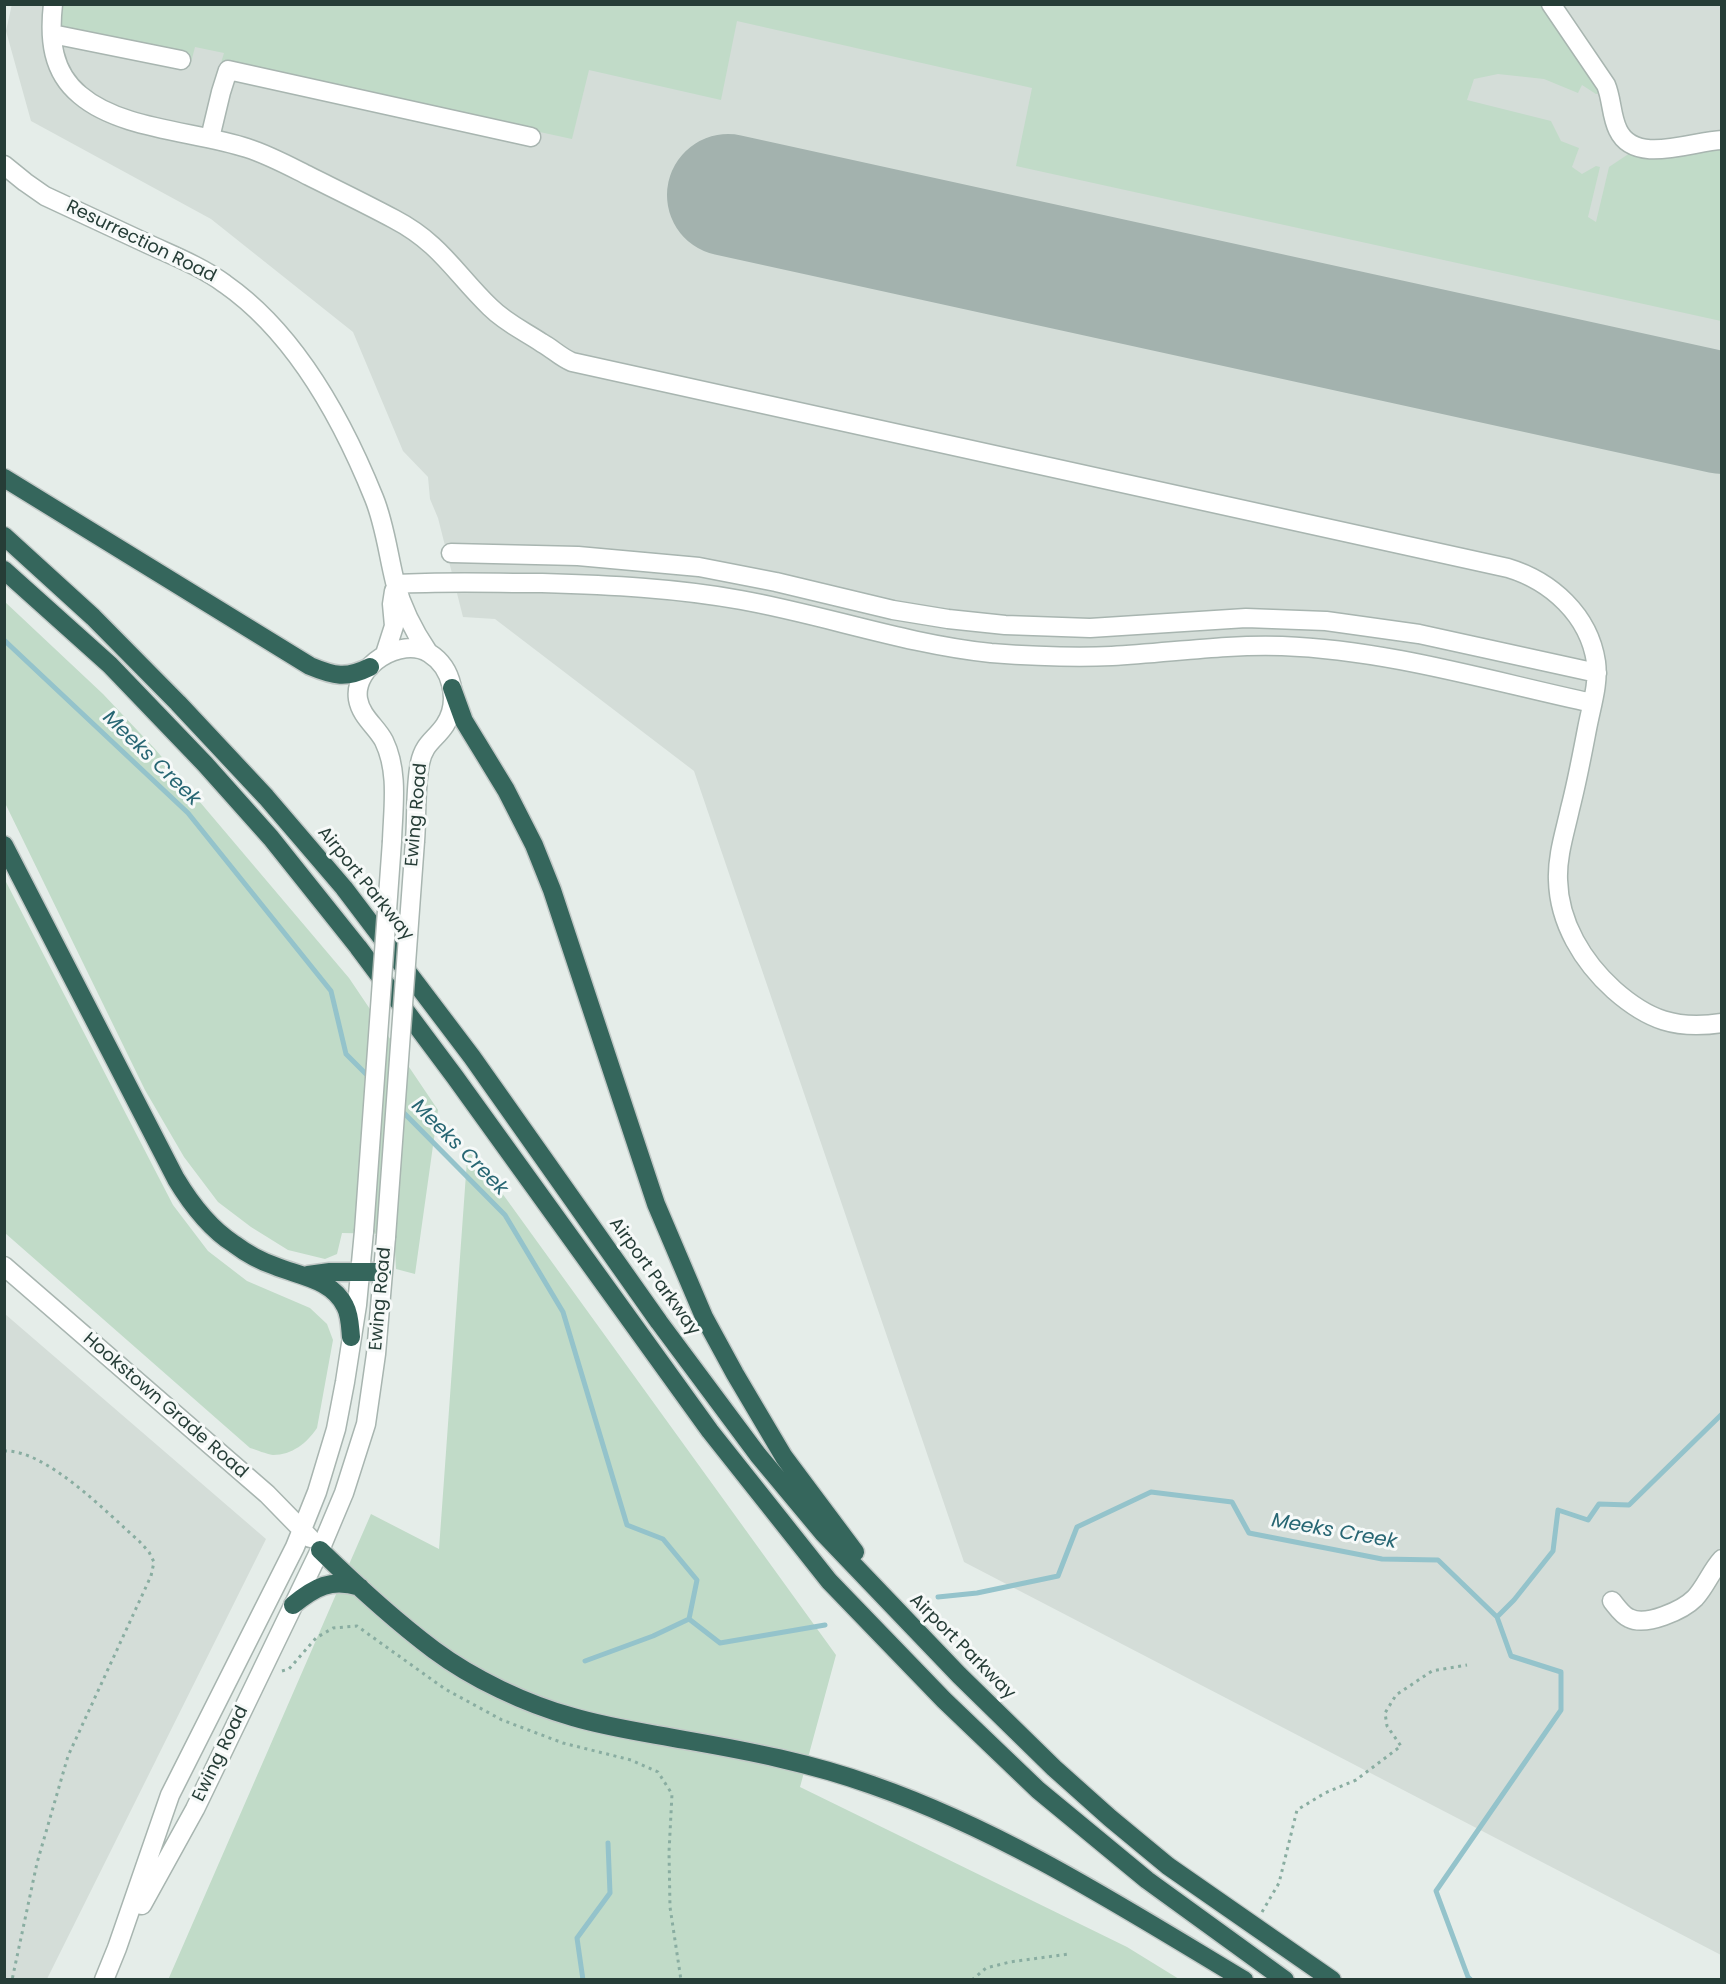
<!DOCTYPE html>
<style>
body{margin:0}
#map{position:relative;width:1726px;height:1984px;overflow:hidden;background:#e5ede9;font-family:Poppins,sans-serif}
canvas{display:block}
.frame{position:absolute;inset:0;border:6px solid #263d37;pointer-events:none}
</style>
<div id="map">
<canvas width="1726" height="1984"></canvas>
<div class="frame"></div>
</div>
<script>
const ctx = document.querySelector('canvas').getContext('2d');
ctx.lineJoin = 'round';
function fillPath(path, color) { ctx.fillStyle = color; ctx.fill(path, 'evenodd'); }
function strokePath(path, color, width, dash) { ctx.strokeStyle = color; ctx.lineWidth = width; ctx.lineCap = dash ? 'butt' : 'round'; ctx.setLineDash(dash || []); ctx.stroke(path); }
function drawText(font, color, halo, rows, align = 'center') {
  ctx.font = font + ' Poppins,sans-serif'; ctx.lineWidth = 6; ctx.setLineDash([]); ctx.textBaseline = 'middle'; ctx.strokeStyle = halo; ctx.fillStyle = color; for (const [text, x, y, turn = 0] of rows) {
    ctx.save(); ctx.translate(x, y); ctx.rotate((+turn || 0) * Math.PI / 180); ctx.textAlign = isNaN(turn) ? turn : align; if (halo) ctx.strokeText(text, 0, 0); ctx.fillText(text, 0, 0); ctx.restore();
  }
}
const built = new Path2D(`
 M12,4L1721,5V1955L964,1562L694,771L495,619L463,617L438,518L430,499L428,477L403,451L353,332L211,219L31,121L6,31Z
 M5,1314L266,1539L47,1979H5Z`);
const green = new Path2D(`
 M60,4L1543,5L1603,93L1596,94L1582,85L1578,93L1544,79L1498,74L1474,79L1467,100L1551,121L1561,141L1579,148L1572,167L1582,174L1596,166L1600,167L1588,217L1596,222L1609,167L1633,151L1721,146V321L1016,166L1032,88L737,21L721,100L589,70L572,139L221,63L224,53L195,47L190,66L182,65L71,31L60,25Z
 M4,601L103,694L155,749L349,978L438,1110L415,1274L396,1269L394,1234L342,1233L337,1254L325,1259L288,1250L251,1227L218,1202L184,1157L145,1090L5,803Z
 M4,878L173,1205L208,1251L247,1281L310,1308L327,1324L333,1340L317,1428C307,1443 292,1455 273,1455C266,1454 257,1450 250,1448L5,1233Z
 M468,1146L836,1655L800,1787L1127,1947L1179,1979L168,1980L371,1514L439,1549Z`);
const stream = new Path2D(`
 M4,640L188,813L331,991L346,1054L371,1079
 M401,1110L505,1215L563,1312L627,1525L663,1539L697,1580L689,1619L720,1643L825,1625
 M938,1597L977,1593L1058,1576L1077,1527L1151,1492L1232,1502L1249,1533L1382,1559L1438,1560L1497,1617L1511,1656L1561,1672V1710L1436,1891L1468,1977L1471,1980
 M1497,1617L1514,1600L1553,1551L1558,1510L1588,1520L1599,1504L1629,1505L1722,1414
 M585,1661L653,1636L689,1619
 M583,1980L577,1938L610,1893L608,1843`);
const runway = new Path2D(`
 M728,195L1722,413`);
const path = new Path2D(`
 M4,1451C46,1449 108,1514 139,1541L149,1552L154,1562L151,1576L68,1756L37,1863L12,1980
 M282,1671L289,1669L316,1638L333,1628L357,1626L445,1689L502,1720L563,1743L631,1760L658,1772L672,1794L669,1852L670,1907L681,1980
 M1262,1912L1279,1883L1297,1810L1325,1793L1356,1780L1401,1746L1387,1726L1385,1713L1396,1695L1432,1671L1467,1665
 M972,1980L986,1968L1010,1962L1069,1954`);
const minor = new Path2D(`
 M53,4C49,39 52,72 80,95C121,130 196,131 247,148C269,155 289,166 309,176C337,190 366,204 394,219C440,243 455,273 490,307C506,323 524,331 542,343C553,349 560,357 572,362L1508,568C1551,581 1589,615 1596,662C1599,684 1591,707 1587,729C1582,755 1577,782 1570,809C1565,832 1557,856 1558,880C1559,923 1583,962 1614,990C1648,1020 1676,1030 1722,1023
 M1551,4L1606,85C1612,99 1611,116 1618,130C1635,166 1692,141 1722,140
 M52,34L181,60
 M210,138L221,92L228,70L531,137
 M4,165L25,182L45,196C79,212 114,228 148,244C174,256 202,267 225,284C295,333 343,421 374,498C385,525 388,554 395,582C402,608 413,630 428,652
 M451,553L578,556L699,567L776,582L893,610L948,619L1005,625L1090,628L1246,618L1326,621L1419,634L1597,673
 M396,584C445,581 493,583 542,583C609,585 675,588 741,600C825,615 905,644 991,653C1031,656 1072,658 1112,656C1169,653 1225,644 1282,646C1388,650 1490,681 1592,703
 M385,654L394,626L392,604L394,591
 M392,841C393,808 399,772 384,741C377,727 361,717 358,699C353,666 401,636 429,653C453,668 460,702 445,725C435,740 424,743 420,763C415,788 417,816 415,841
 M4,1266L267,1494L310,1538
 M1612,1601C1617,1607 1622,1615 1629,1618C1646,1627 1683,1610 1695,1598C1706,1586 1711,1571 1722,1559
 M142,1905L195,1809L320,1550L344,1493L366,1424L376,1354L386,1237
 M104,1980L117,1948L170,1795L295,1547L317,1492L336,1429L345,1382L357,1305L364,1231`);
const highway = new Path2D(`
 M4,478L310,666C334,676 346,679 370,667
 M4,536L93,617L178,703L266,797L344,888L472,1057L659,1322L758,1455L823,1533L959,1675L1054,1768L1110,1818L1168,1866L1332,1980
 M4,570L110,665L205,764L271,838L358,947L455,1077L710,1431L829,1581L944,1700L1038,1790L1147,1880L1285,1980
 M452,688L464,721L506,790L534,845L552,890L656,1204L704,1317L735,1374L784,1457L855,1552
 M4,845L176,1179C191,1204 209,1228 234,1244C246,1253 260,1261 275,1266C299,1276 332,1279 345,1306C350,1315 350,1327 351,1337
 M308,1275L330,1272H382
 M320,1550C356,1585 394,1620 434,1650C473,1679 526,1704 573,1717C610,1728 648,1733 685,1740C748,1751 811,1763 872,1785C1004,1831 1124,1908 1244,1980
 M293,1605C315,1587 331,1578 360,1587`);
const minorBridge = new Path2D(`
 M364,1231L392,841
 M386,1237L415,841`);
const streetNames = [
 ["Resurrection Road",141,242,26],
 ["Ewing Road",417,815,-85],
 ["Airport Parkway",365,884,51],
 ["Airport Parkway",654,1277,54],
 ["Ewing Road",381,1299,-85],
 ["Hookstown Grade Road",165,1406,41],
 ["Airport Parkway",962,1647,45],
 ["Ewing Road",221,1754,-64]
];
const waterNames = [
 ["Meeks Creek",151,759,44],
 ["Meeks Creek",459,1148,45],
 ["Meeks Creek",1334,1532,10]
];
fillPath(built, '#d4ddd8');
fillPath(green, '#c1dbc8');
strokePath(stream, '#94c3cb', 5);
strokePath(runway, '#a3b2ae', 122);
strokePath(minor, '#a8b5b0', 21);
strokePath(highway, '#c2c9c7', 21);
strokePath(path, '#89ada1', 3, [3, 4.5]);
strokePath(minor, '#fff', 18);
strokePath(highway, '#35665c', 18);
strokePath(minorBridge, '#a8b5b0', 21, []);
strokePath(minorBridge, '#fff', 18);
drawText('18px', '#263d37', '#f6f9f8', streetNames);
drawText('italic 20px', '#276673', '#f6f9f8', waterNames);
</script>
